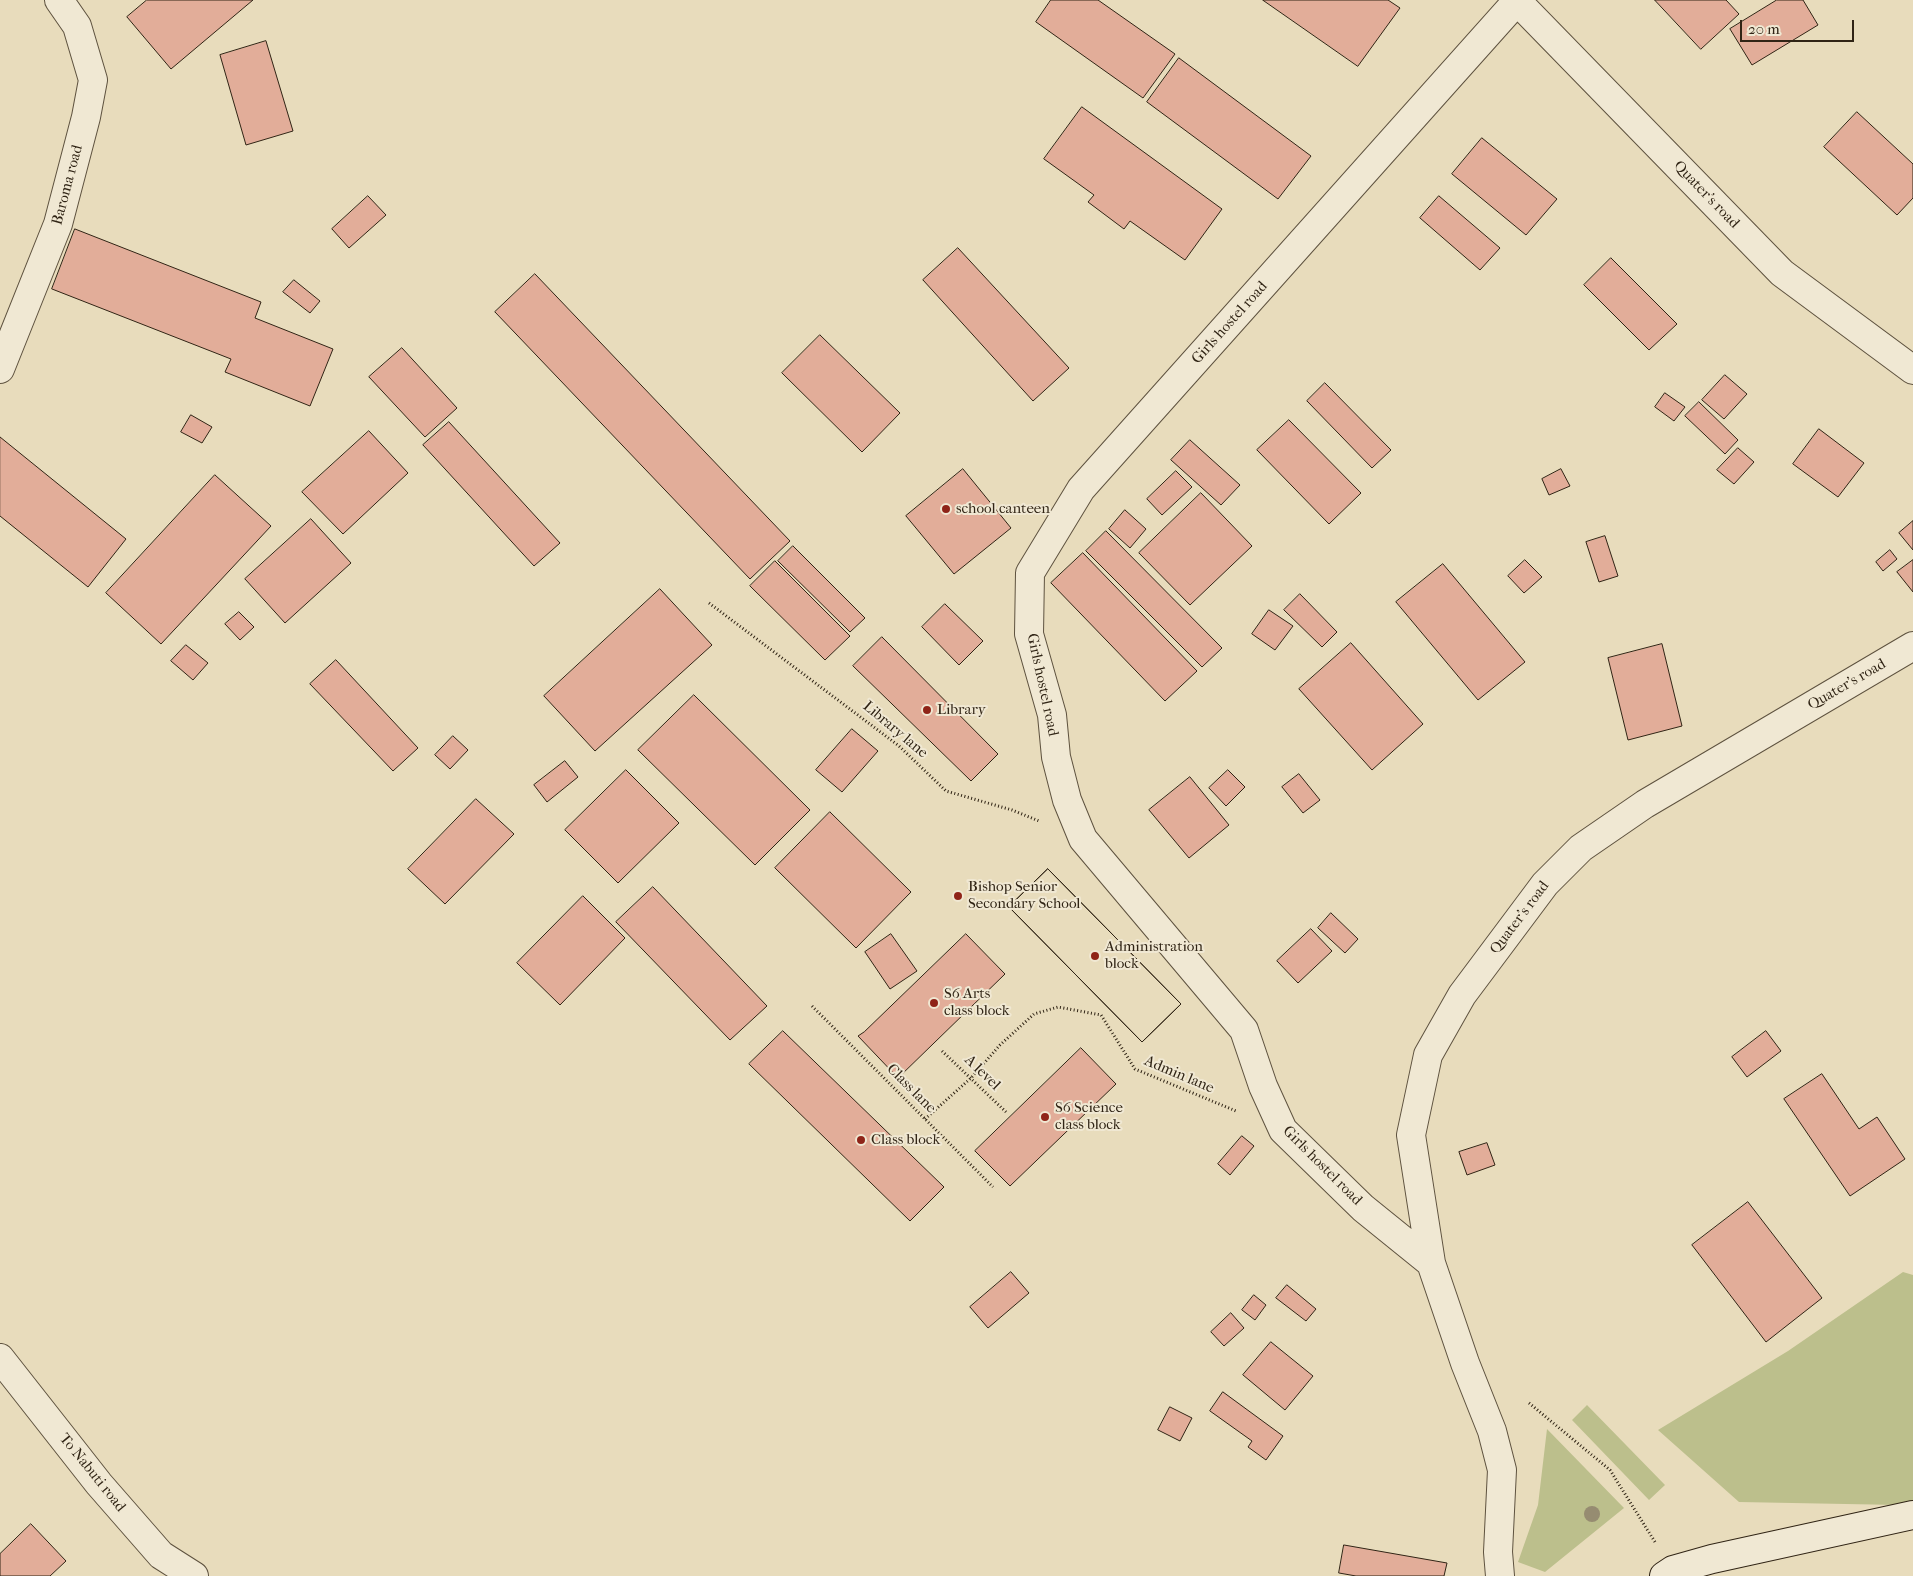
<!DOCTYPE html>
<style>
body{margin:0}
#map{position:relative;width:1913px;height:1576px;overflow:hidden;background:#e8dcbc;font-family:"IM FELL French Canon",serif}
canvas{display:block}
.scale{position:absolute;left:1740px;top:20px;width:114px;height:22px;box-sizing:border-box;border:2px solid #302415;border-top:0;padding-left:6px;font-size:15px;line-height:18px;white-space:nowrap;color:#302415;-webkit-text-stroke:4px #f0e8d3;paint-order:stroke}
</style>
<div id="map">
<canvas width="1913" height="1576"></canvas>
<div class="scale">20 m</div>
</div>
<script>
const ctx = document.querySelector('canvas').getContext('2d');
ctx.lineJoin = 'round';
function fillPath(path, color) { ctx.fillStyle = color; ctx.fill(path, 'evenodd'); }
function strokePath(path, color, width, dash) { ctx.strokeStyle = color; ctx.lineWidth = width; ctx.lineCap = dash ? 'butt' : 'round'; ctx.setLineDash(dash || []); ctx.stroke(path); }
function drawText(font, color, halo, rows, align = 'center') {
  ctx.font = font + ' "IM FELL French Canon",serif'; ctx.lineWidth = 4; ctx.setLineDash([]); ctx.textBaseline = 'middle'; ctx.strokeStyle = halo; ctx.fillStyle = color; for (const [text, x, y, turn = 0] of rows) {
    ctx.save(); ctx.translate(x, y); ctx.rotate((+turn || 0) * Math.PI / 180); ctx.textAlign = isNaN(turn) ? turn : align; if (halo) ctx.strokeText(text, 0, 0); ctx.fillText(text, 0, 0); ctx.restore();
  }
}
const green = new Path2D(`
 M1903,1272L1913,1275V1501L1899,1505L1739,1502L1658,1430L1788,1351Z
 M1587,1405L1665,1485L1649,1500L1572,1420Z
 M1547,1429L1624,1508L1545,1572L1518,1562L1538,1505Z`);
const building = new Path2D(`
 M147,0H253L171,69L127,17Z
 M1051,0H1098L1175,54L1143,98L1036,22Z
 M1263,0H1388L1400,8L1358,66Z
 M1655,0H1726L1739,14L1701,49Z
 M1777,0H1803L1818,25L1752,65L1730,29Z
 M266,41L293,131L246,145L220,55Z
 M1179,58L1311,156L1278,199L1147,102Z
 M1082,107L1222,209L1185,260L1130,221L1124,229L1088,202L1094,195L1044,159Z
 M1857,112L1913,164V198L1897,215L1824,147Z
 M1482,138L1557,199L1526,235L1452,174Z
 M368,196L386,215L349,248L332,229Z
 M1439,196L1500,248L1480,270L1420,218Z
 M75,229L261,302L255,318L333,349L310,406L225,372L231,359L52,289Z
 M958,248L1069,368L1033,401L923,280Z
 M1611,258L1677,324L1649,350L1584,285Z
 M535,274L790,541L750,579L495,312Z
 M294,280L320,301L310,313L283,292Z
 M820,335L900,413L862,452L782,373Z
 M402,348L457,408L425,437L369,377Z
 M1725,375L1747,394L1724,419L1702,400Z
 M1325,383L1391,450L1372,468L1307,401Z
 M1665,393L1685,407L1674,421L1655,407Z
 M1699,402L1738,440L1725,454L1685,416Z
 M191,415L212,427L202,443L181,432Z
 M1289,420L1361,493L1329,524L1257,450Z
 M449,422L560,543L534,566L423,445Z
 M1819,429L1864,463L1838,497L1793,464Z
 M369,431L408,473L343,534L302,492Z
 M0,437L126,539L88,587L0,516Z
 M1190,440L1240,485L1221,505L1171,460Z
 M1738,448L1754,462L1734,484L1717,470Z
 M963,469L1011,528L954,574L906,516Z
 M1561,469L1570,486L1549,495L1542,479Z
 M1176,471L1192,487L1162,515L1147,499Z
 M215,475L271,526L161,644L106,593Z
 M1201,493L1252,546L1190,605L1139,553Z
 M1125,510L1146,529L1130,548L1109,529Z
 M311,519L351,563L285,623L245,579Z
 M1913,521V550L1899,533Z
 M1106,531L1222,648L1202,667L1086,551Z
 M1605,536L1618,576L1599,582L1586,542Z
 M793,546L865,618L850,632L778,561Z
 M1890,550L1897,559L1883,571L1876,562Z
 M1083,553L1197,671L1165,701L1051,583Z
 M1525,560L1542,577L1524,593L1508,576Z
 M1913,560V592L1897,572Z
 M775,561L850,636L825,660L750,586Z
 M1443,564L1525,662L1478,700L1396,602Z
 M660,589L712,645L595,751L544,696Z
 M1300,594L1337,632L1322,647L1284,610Z
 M945,604L983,641L959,665L922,627Z
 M1269,610L1293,626L1275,650L1252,634Z
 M239,612L254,627L240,640L225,624Z
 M882,637L998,754L971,781L853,666Z
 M1351,643L1423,724L1372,770L1299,689Z
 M1662,644L1682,726L1628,740L1608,658Z
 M186,645L208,663L193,680L171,661Z
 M336,660L418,748L393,771L310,684Z
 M694,695L810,810L755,865L638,750Z
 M852,729L878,751L842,792L816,770Z
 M453,736L468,750L450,769L435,755Z
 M565,761L578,777L547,802L534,785Z
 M626,770L679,823L618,883L565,830Z
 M1228,770L1245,787L1226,806L1209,788Z
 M1299,774L1320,800L1303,813L1282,787Z
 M1190,777L1229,825L1189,858L1149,810Z
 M476,799L514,834L445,904L408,869Z
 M830,812L911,892L856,948L775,868Z
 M1048,869L1181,1004L1142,1042L1009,907Z
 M1048,869L1181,1004L1142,1042L1009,907Z
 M653,887L767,1006L730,1040L616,922Z
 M583,896L625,938L560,1005L517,963Z
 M1331,913L1358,939L1345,953L1318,928Z
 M1311,929L1332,951L1298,983L1277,961Z
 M891,934L917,971L890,989L865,952Z
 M966,934L1005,974L898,1078L858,1036L864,1032Z
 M783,1031L944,1187L910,1221L749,1064Z
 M1766,1031L1781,1051L1747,1077L1732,1057Z
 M1081,1048L1116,1084L1010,1186L975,1151Z
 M1822,1074L1859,1129L1877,1117L1905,1159L1850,1196L1784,1099Z
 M1242,1136L1254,1146L1230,1175L1218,1164Z
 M1487,1143L1495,1165L1467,1175L1459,1152Z
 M1748,1202L1822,1298L1766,1342L1692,1245Z
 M1011,1272L1029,1293L988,1328L970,1307Z
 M1287,1285L1316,1309L1306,1321L1276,1298Z
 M1254,1295L1266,1305L1255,1320L1242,1310Z
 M1231,1313L1244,1328L1224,1346L1211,1332Z
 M1271,1342L1313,1376L1285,1410L1243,1375Z
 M1223,1392L1283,1436L1266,1460L1248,1447L1252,1441L1210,1411Z
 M1170,1407L1192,1418L1180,1441L1158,1430Z
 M31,1524L66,1561L50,1576H0V1554Z
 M1344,1545L1447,1563L1444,1576H1356L1339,1573Z`);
const path = new Path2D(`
 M709,603L899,746L946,791L1012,810L1039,821
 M812,1006L993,1187
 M942,1051L1006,1112
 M925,1119L971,1078L1000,1045L1034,1014L1058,1007L1101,1015L1135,1069L1236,1111
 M1529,1403L1610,1470L1655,1542`);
const street = new Path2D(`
 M1516,0L1782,273L1913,370
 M0,369L58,224L86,117L93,80L77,26L59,0
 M1431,1263L1363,1208L1283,1130L1263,1086L1244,1030L1083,839L1067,800L1056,757L1052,715L1029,634L1030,573L1081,489L1517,1
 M0,1358L99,1484L161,1555L194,1576
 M1500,1576L1498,1552L1502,1470L1492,1431L1465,1363L1431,1263L1411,1135L1428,1055L1462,995L1545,884L1581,848L1645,804L1913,646`);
const secondary = new Path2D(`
 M1664,1576L1673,1570L1712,1559L1913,1515`);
const trees = [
 [1592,1514]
];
const markers = [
 [946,509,5,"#8f2418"],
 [927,710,5,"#8f2418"],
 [958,896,5,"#8f2418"],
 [1095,956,5,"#8f2418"],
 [934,1003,5,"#8f2418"],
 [1045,1117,5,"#8f2418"],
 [861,1140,5,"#8f2418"]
];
const streetNames = [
 ["Baroma road",68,185,-75],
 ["Quater's road",1706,195,46],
 ["Girls hostel road",1230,323,-48],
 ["Girls hostel road",1042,685,78],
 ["Quater's road",1847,685,-30],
 ["Library lane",895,730,40],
 ["Quater's road",1520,918,-53],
 ["A level",982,1073,44],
 ["Admin lane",1179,1075,23],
 ["Class lane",911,1089,45],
 ["Girls hostel road",1322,1166,45],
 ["To Nabuti road",92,1473,51]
];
const poiNames = [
 ["school canteen",956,509],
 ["Library",937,710],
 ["Bishop Senior",968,887],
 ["Secondary School",968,904],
 ["Administration",1105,947],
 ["block",1105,964],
 ["S6 Arts",944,994],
 ["class block",944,1011],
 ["S6 Science",1055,1108],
 ["class block",1055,1125],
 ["Class block",871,1140]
];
fillPath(green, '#bcbf8c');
fillPath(building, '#e2ad99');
strokePath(building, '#302415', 1);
strokePath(street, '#5e523f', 30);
strokePath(secondary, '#302415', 30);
strokePath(path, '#302415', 3, [1, 2.5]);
strokePath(street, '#f0e8d3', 28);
strokePath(secondary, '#f0e8d3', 28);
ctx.fillStyle = '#968c71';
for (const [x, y] of trees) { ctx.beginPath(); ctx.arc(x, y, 8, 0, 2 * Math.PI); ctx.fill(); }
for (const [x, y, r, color] of markers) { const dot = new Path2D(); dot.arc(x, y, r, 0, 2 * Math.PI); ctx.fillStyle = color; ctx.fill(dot); strokePath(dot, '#f0e8d3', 2); }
drawText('15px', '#302415', '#f0e8d3', streetNames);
drawText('15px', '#302415', '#f0e8d3', poiNames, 'left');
</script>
